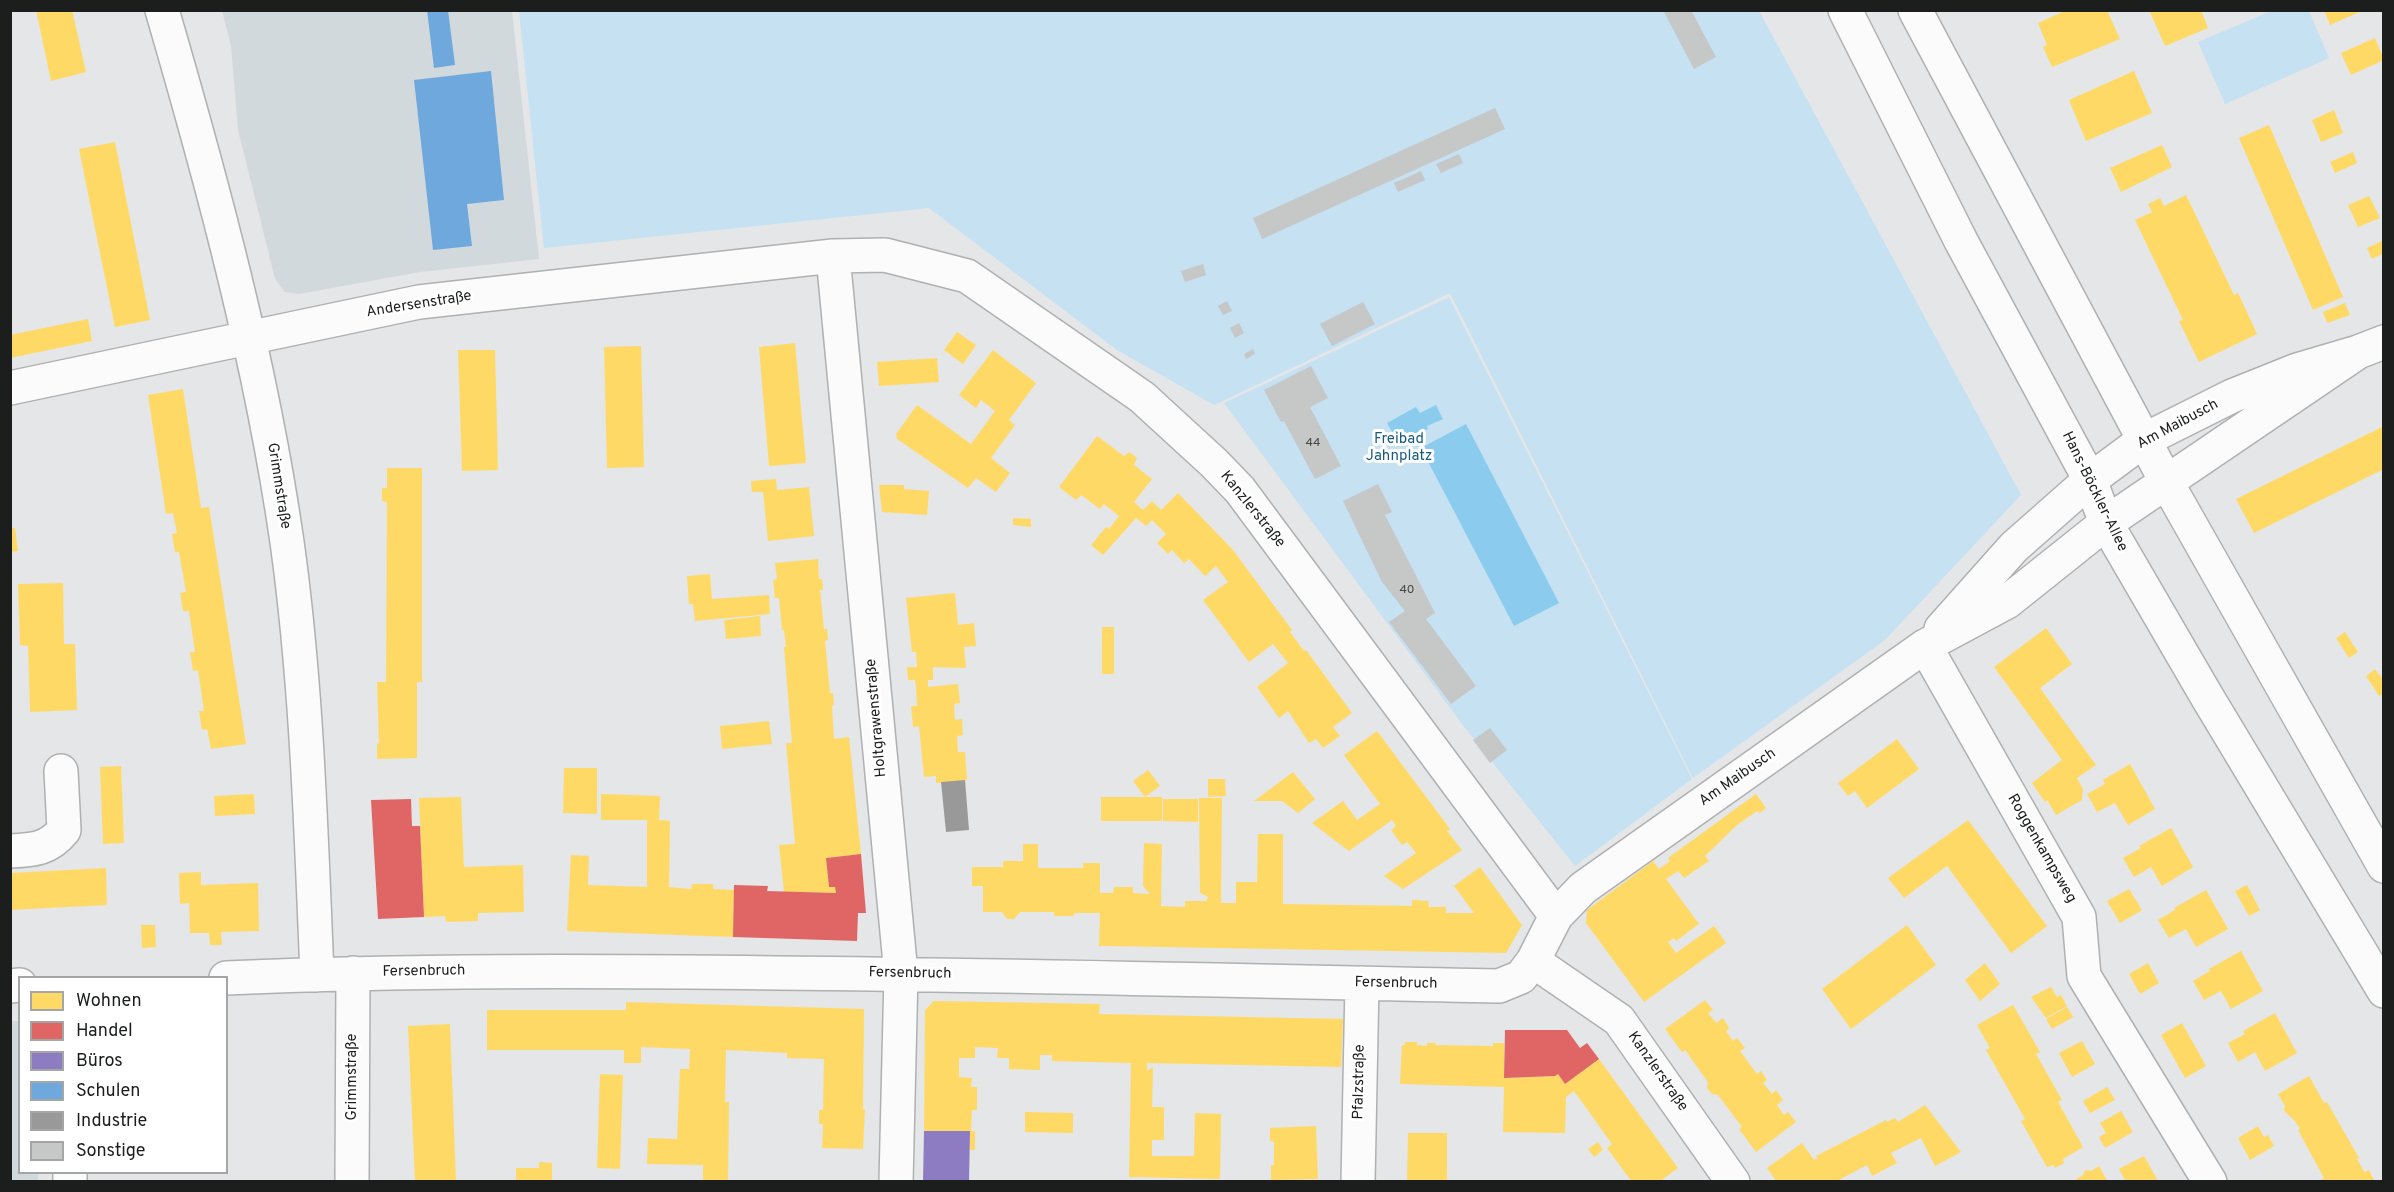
<!DOCTYPE html>
<meta charset="utf-8">
<style>
body{margin:0}
#map{position:relative;width:2394px;height:1192px;overflow:hidden;background:#e4e6e7;font-family:Overpass,sans-serif}
canvas{display:block}
.frame{position:absolute;inset:0;border:12px solid #1c1e1e;pointer-events:none}
.legend{position:absolute;left:18px;top:976px;width:210px;height:198px;box-sizing:border-box;background:#fff;border:2px solid #a4a5a5;margin:0;padding:8px 10px;list-style:none;font-size:18px;color:#1c1e1e}
.legend li{display:flex;align-items:center;gap:12px;height:30px}
.legend b{width:30px;border:2px solid #a4a5a5}
</style>
<div id="map">
<canvas width="2394" height="1192"></canvas>
<div class="frame"></div>
<ul class="legend">
<li><b style="height:16px;background:#ffd966"></b>Wohnen</li>
<li><b style="height:16px;background:#e06666"></b>Handel</li>
<li><b style="height:16px;background:#8e7cc3"></b>Büros</li>
<li><b style="height:16px;background:#6fa8dc"></b>Schulen</li>
<li><b style="height:16px;background:#999"></b>Industrie</li>
<li><b style="height:16px;background:#c6c7c7"></b>Sonstige</li>
</ul>
</div>
<script>
const ctx = document.querySelector('canvas').getContext('2d');
ctx.lineJoin = 'round';
function fillPath(path, color) { ctx.fillStyle = color; ctx.fill(path, 'evenodd'); }
function strokePath(path, color, width, dash) { ctx.strokeStyle = color; ctx.lineWidth = width; ctx.lineCap = dash ? 'butt' : 'round'; ctx.setLineDash(dash || []); ctx.stroke(path); }
function drawText(font, color, halo, rows, align = 'center') {
  ctx.font = font + ' Overpass,sans-serif'; ctx.lineWidth = 6; ctx.setLineDash([]); ctx.textBaseline = 'middle'; ctx.strokeStyle = halo; ctx.fillStyle = color; for (const [text, x, y, turn = 0] of rows) {
    ctx.save(); ctx.translate(x, y); ctx.rotate((+turn || 0) * Math.PI / 180); ctx.textAlign = isNaN(turn) ? turn : align; if (halo) ctx.strokeText(text, 0, 0); ctx.fillText(text, 0, 0); ctx.restore();
  }
}
const built = new Path2D(`
 M222,11H512L539,259L420,272L299,294L285,292L275,279L238,130L231,46Z
 M10,1021H19L20,1172L38,1173V1181H11Z`);
const green = new Path2D(`
 M519,11H1759L2021,495L1885,640L1693,778L1450,293L1214,405L1117,350L929,208L544,248Z
 M2271,11H2309L2329,58L2225,104L2198,42Z
 M1449,297L1692,779L1575,866L1462,724L1224,403Z`);
const water = new Path2D(`
 M1436,405L1443,419L1427,426L1428,429L1399,444L1387,423L1416,407L1420,413Z
 M1466,424L1559,603L1514,626L1421,448Z`);
const homes = new Path2D(`
 M36,10H72L86,72L51,81Z
 M2067,10H2107L2120,39L2052,67L2043,47L2047,45L2038,23Z
 M2149,10H2201L2208,28L2165,46Z
 M2324,10H2364L2330,25Z
 M2375,38L2384,60L2351,75L2341,53Z
 M2134,71L2152,113L2086,141L2069,100Z
 M2334,110L2343,133L2321,142L2312,120Z
 M2269,125L2343,297L2313,310L2239,138Z
 M115,142L150,320L115,327L79,149Z
 M2162,145L2172,167L2121,192L2110,168Z
 M2353,152L2357,163L2335,173L2330,162Z
 M2186,195L2234,295L2238,293L2257,334L2199,362L2179,321L2183,320L2135,220L2152,212L2148,204L2160,198L2164,206Z
 M2369,196L2380,218L2358,227L2348,205Z
 M2384,240V253L2372,259L2367,248Z
 M2345,303L2350,315L2327,323L2323,312Z
 M88,319L92,341L10,358V335Z
 M957,332L976,345L963,364L944,350Z
 M795,343L806,463L769,466L759,347Z
 M641,346L644,467L607,468L604,347Z
 M458,350H495L498,470L462,471Z
 M993,350L1036,383L1009,420L1015,425L991,458L1010,473L996,492L976,478L968,488L897,439L896,434L917,405L971,444L995,411L981,400L976,408L959,395Z
 M937,358L939,382L879,386L877,362Z
 M183,389L201,508L209,507L246,744L211,749L207,729L202,730L199,711H204L198,670L193,671L190,652H195L189,611H183L180,593L186,592L179,552H175L172,534L177,533L173,513L166,514L148,395Z
 M2384,426V469L2254,533L2236,499Z
 M1097,436L1124,456L1129,452L1137,458L1134,465L1152,479L1134,502L1143,510L1152,501L1161,510L1178,493L1233,550L1292,630L1290,632L1304,651L1306,650L1352,713L1333,727L1340,736L1323,748L1316,739L1309,743L1288,711L1279,718L1257,687L1288,663L1273,644L1249,662L1215,616L1203,600L1228,582L1216,566L1205,576L1189,559L1184,563L1172,550L1168,554L1157,543L1166,534L1152,520L1146,526L1136,518L1103,555L1091,545L1106,527L1109,529L1119,516L1104,504L1100,509L1081,495L1076,500L1059,487Z
 M387,468H422V682H417V758L377,759V744L379,743L377,682H386L387,502L382,501V488H387Z
 M776,479L777,490L809,487L814,536L768,541L763,492H752L751,481Z
 M879,485H904V489L929,491L927,515L882,512Z
 M1013,518L1031,519V527L1013,525Z
 M10,528H15L18,551L10,552Z
 M818,559L819,579H822L823,590H820L824,629H827L828,640L825,641L830,693H833L834,705L832,706L834,739L849,737L861,854L826,858L829,887H835L836,893L784,892L779,845L795,844L786,743H792L784,647H786L784,630H782L779,598H775L773,580L777,579L775,563Z
 M710,574L712,599L769,595L770,614L695,621L693,604H689L687,576Z
 M63,583L64,644H75L77,710L30,712L28,646L20,645L18,584Z
 M955,593L958,625L974,623L976,646L964,647L966,668L933,667V680H928V687L958,684L960,703L954,704L955,720L962,719L963,735L957,736L958,752H965L967,780L936,783V776L924,777L919,726L913,727L911,706H917L916,688L915,680H908L907,667H917L916,652H912L906,598Z
 M760,616L761,636L726,639L724,620Z
 M1102,627H1114V674H1102Z
 M2046,628L2072,664L2040,688L2096,765L2077,778L2083,789L2082,800L2056,815L2047,800L2045,802L2032,783L2062,760L1994,667Z
 M2345,632L2358,652L2349,658L2336,638Z
 M2375,669L2384,681V693L2379,696L2366,676Z
 M769,721L772,744L722,749L720,726Z
 M1377,731L1450,829L1447,831L1462,850L1403,889L1384,876L1416,853L1407,842L1402,845L1391,830L1396,826L1392,820L1349,851L1312,823L1343,801L1357,820L1380,804L1344,755Z
 M1897,739L1919,769L1867,808L1855,791L1848,796L1838,783Z
 M2130,764L2155,809L2128,825L2115,803L2097,812L2087,794L2105,784L2103,780Z
 M121,766L124,843L103,844L100,767Z
 M564,768H597V814L563,813Z
 M1148,770L1160,786L1145,797L1133,781Z
 M1293,772L1315,799L1298,813L1282,801H1254Z
 M1208,779H1225L1226,796L1208,797Z
 M254,794L255,814L215,816L214,796Z
 M601,794L660,796L659,820L670,821L669,887L691,889L692,884H713V889L734,890L733,937L567,931L571,855L589,856L588,885L647,887V820H601Z
 M1756,794L1766,808L1760,813L1757,811L1737,825L1705,856L1709,861L1684,878L1678,871L1666,879L1699,924L1676,941L1674,938L1668,942L1676,953L1714,926L1726,943L1644,1002L1586,923L1587,910L1653,861L1659,869L1670,861L1668,858Z
 M461,797L464,867L523,865L524,912L478,913V921L446,922L445,916L424,917L419,798Z
 M1101,797H1162V821H1101Z
 M1199,798H1222L1221,903H1236V882H1257L1258,834H1283V904L1412,906V900L1428,901L1429,907H1446V913H1474L1454,886L1480,867L1522,925L1506,953L1106,946H1099L1100,913H1074V916H1054V912H1020L1014,919H1007L1002,912H983V886H972V867H1003V861H1023V844H1038V868H1083V863H1100V893H1113L1114,887H1133V893L1150,894L1143,886L1144,843L1162,844L1161,906L1185,907V901H1206L1208,897L1200,893Z
 M1163,799H1198V822L1163,821Z
 M1968,820L2047,926L2011,953L1947,866L1904,898L1888,878Z
 M2171,828L2193,867L2162,886L2151,867L2134,877L2123,858L2141,848L2139,846Z
 M106,868L107,905L10,910V873Z
 M201,872V885L258,883L259,931L221,932L222,945H210L209,933H190L189,903L180,904L179,873Z
 M2247,885L2260,910L2249,916L2235,891Z
 M2129,889L2142,910L2120,923L2107,901Z
 M2206,890L2228,929L2196,947L2186,929L2169,938L2158,920L2175,910L2174,908Z
 M141,925H155L156,947L142,948Z
 M1907,925L1936,965L1851,1029L1822,989Z
 M2241,951L2263,991L2231,1009L2221,991L2204,1000L2193,981L2210,971L2209,969Z
 M1985,963L2000,984L1980,1001L1965,980Z
 M2148,963L2159,983L2140,994L2129,974Z
 M2051,987L2057,997L2061,995L2067,1006L2046,1018L2031,997Z
 M1705,1000L1713,1010L1708,1013L1716,1023L1723,1018L1729,1028L1726,1031L1733,1041L1737,1038L1745,1048L1740,1051L1757,1074L1761,1071L1767,1080L1763,1083L1772,1094L1776,1090L1783,1100L1777,1105L1784,1115L1788,1112L1796,1122L1756,1152L1739,1129L1742,1127L1718,1095L1712,1094L1707,1088L1708,1082L1685,1050L1682,1052L1665,1029Z
 M934,1001L1100,1004L1099,1014L1343,1019L1341,1067L1147,1063V1071L1153,1067L1152,1107H1164V1140H1152V1156H1194L1195,1113L1221,1114L1220,1179L1129,1177L1131,1063L1052,1061V1055H1040V1070L1009,1069V1058H997L998,1048L975,1047V1058H959V1077L972,1078L971,1087H977V1110H972L971,1131H975V1150H970V1131H924L925,1010Z
 M626,1002L864,1009L863,1109H865L863,1149L822,1148L823,1124H819V1110H823L824,1059L787,1058V1053L726,1050L725,1102H729L728,1182H703V1165L647,1164L648,1138L677,1139L680,1069H689L690,1049L641,1047V1063H624V1050H487V1010H626Z
 M2013,1005L2040,1052L2036,1054L2062,1100L2058,1102L2083,1147L2063,1159L2064,1163L2055,1168L2053,1165L2047,1167L2021,1121L2025,1119L1986,1050L1990,1048L1977,1025Z
 M2067,1007L2073,1017L2052,1029L2046,1019Z
 M2275,1013L2297,1053L2265,1071L2255,1052L2238,1062L2228,1043L2245,1034L2243,1031Z
 M2182,1023L2206,1066L2185,1078L2161,1035Z
 M450,1024L456,1182H415L408,1026Z
 M2082,1041L2095,1064L2072,1077L2059,1053Z
 M1405,1042H1417V1045L1427,1046V1043H1436L1435,1045L1493,1046V1043H1504V1078L1555,1076L1558,1074L1565,1084L1599,1059L1678,1168L1659,1182H1632L1607,1148L1612,1144L1574,1091L1566,1097L1565,1133L1503,1132L1504,1087L1400,1084L1402,1045H1405Z
 M600,1074L623,1075L620,1169L597,1168Z
 M2309,1076L2324,1103L2327,1102L2359,1158L2357,1159L2364,1172L2369,1170L2375,1182H2318L2324,1178L2298,1130L2300,1129L2295,1121L2284,1111L2285,1106L2278,1094Z
 M2107,1087L2115,1100L2090,1113L2083,1101Z
 M1925,1105L1961,1152L1935,1166L1921,1138L1891,1153L1897,1163L1872,1176L1867,1165L1835,1182H1777L1767,1168L1802,1143L1814,1160L1818,1158L1816,1156L1886,1120L1887,1122L1895,1118L1898,1122Z
 M2121,1111L2133,1132L2105,1148L2099,1137L2106,1133L2100,1123Z
 M1025,1112L1073,1113V1133L1025,1132Z
 M1316,1126L1318,1179L1271,1180V1165H1274V1142L1270,1141V1128Z
 M2258,1126L2264,1137L2268,1135L2274,1146L2250,1160L2238,1138Z
 M1408,1133H1447V1182H1407Z
 M1598,1142L1603,1150L1594,1157L1588,1149Z
 M2144,1156L2157,1179L2153,1182H2126L2119,1169Z
 M539,1162L552,1163V1182H516V1168H539Z
 M2099,1166L2108,1182H2072L2083,1175L2085,1170L2091,1171Z`);
const shops = new Path2D(`
 M411,799L412,826H420L424,917L378,919L371,800Z
 M861,854L866,913H858L857,941L733,937L734,885L768,886L767,891L836,893L835,887H829L826,858Z
 M1505,1030H1567L1580,1048L1587,1043L1599,1059L1565,1084L1558,1074L1555,1076L1504,1078Z`);
const offices = new Path2D(`
 M924,1131H970L969,1182H923Z`);
const schools = new Path2D(`
 M427,10H448L455,65L434,68Z
 M491,71L504,200L467,204L472,246L433,250L414,80Z`);
const industry = new Path2D(`
 M965,780L969,830L946,832L941,782Z`);
const building = new Path2D(`
 M1663,10H1691L1716,57L1694,69Z
 M1495,108L1505,129L1262,239L1253,218Z
 M1459,154L1463,163L1441,173L1436,164Z
 M1421,171L1425,180L1398,192L1394,183Z
 M1203,264L1206,275L1185,282L1181,271Z
 M1227,301L1232,311L1223,315L1218,306Z
 M1363,302L1375,324L1332,346L1320,324Z
 M1239,323L1244,333L1235,338L1230,328Z
 M1253,349L1255,354L1246,359L1244,354Z
 M1311,366L1328,398L1310,407L1341,466L1315,479L1284,421L1281,422L1264,390Z
 M1378,484L1392,512L1385,515L1435,613L1426,619L1476,686L1451,704L1389,622L1405,611L1382,582L1343,501Z
 M1490,728L1507,750L1490,763L1473,740Z`);
const minor = new Path2D(`
 M162,10C213,185 261,362 287,542C307,685 311,831 317,975
 M1845,10L1961,241L2090,480L2106,523L2206,695L2384,991
 M1915,10L2167,483L2384,866
 M833,256L901,974L896,1182
 M10,388L419,302L833,256L885,255L967,276L1142,397L1214,463L1240,490L1556,916
 M1941,629L2014,547L2090,480L2144,440L2232,396L2297,370L2358,352L2384,342
 M1925,646L2079,917L2084,976L2210,1182
 M10,851C34,850 49,849 64,830L61,771
 M1533,961L1619,1020L1733,1182
 M226,978C410,970 593,971 776,973C1017,975 1258,981 1499,986L1521,977L1533,961L1556,916L1583,888L1925,646L2007,602L2106,523L2358,352
 M10,986L20,985
 M70,1172V1182
 M352,1182L353,973
 M1358,1182L1362,983`);
const numberNames = [
 ["44",1313,444],
 ["40",1407,591]
];
const streetNames = [
 ["Andersenstraße",419,305,-9],
 ["Am Maibusch",2178,425,-28],
 ["Grimmstraße",278,486,81],
 ["Hans-Böckler-Allee",2094,492,64],
 ["Kanzlerstraße",1252,510,51],
 ["Holtgrawenstraße",877,718,-95],
 ["Am Maibusch",1738,778,-35],
 ["Roggenkampsweg",2041,849,60],
 ["Fersenbruch",424,972,-1],
 ["Fersenbruch",910,974,1],
 ["Fersenbruch",1396,984,1],
 ["Kanzlerstraße",1657,1072,55],
 ["Grimmstraße",353,1077,-90],
 ["Pfalzstraße",1360,1082,-89]
];
const parkNames = [
 ["Freibad",1399,440],
 ["Jahnplatz",1399,457]
];
fillPath(built, '#d2d9dd');
fillPath(green, '#c5e1f2');
fillPath(water, '#8bcbee');
fillPath(homes, '#ffd966');
fillPath(shops, '#e06666');
fillPath(offices, '#8e7cc3');
fillPath(schools, '#6fa8dc');
fillPath(industry, '#999');
fillPath(building, '#c6c7c7');
strokePath(minor, '#afb0b1', 36);
strokePath(minor, '#fbfbfb', 33);
drawText('12px', '#464848', null, numberNames);
drawText('15px', '#1c1e1e', '#fff', streetNames);
drawText('15px', '#165c7d', '#fff', parkNames);
</script>
